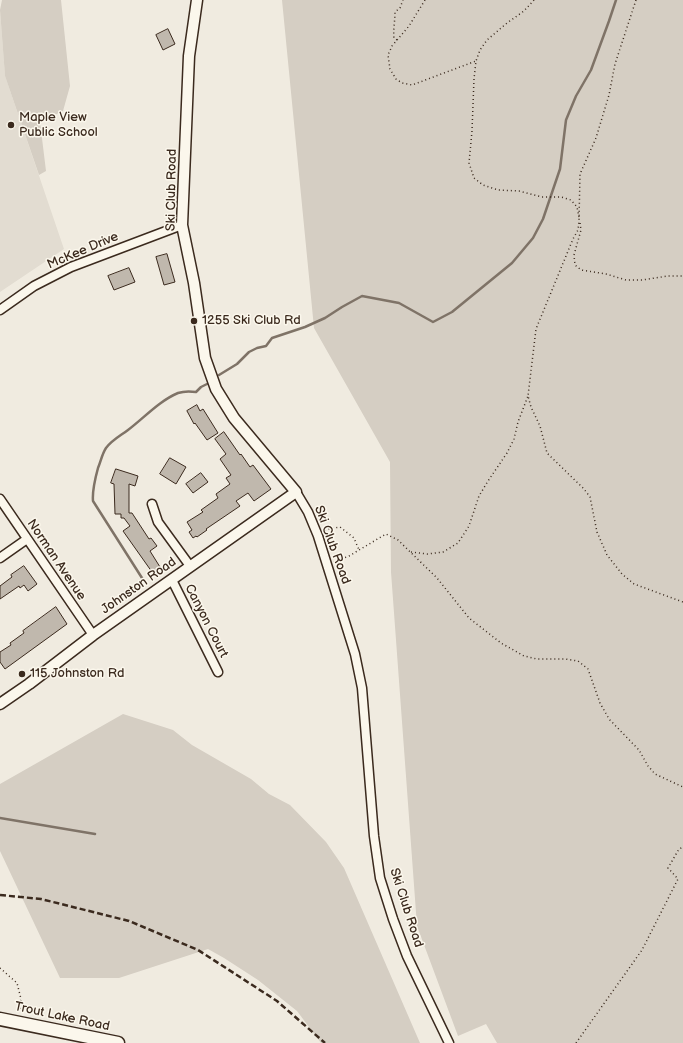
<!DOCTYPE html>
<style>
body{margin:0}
canvas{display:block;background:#f0ebe0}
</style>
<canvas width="683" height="1043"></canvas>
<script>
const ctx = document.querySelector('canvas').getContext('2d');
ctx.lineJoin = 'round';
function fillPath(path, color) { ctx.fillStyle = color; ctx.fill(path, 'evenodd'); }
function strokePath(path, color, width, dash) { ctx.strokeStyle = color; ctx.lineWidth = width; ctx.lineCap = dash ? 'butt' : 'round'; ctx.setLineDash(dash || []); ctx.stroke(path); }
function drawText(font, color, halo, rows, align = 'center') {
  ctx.font = font + ' "Balsamiq Sans",sans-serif'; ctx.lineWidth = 3; ctx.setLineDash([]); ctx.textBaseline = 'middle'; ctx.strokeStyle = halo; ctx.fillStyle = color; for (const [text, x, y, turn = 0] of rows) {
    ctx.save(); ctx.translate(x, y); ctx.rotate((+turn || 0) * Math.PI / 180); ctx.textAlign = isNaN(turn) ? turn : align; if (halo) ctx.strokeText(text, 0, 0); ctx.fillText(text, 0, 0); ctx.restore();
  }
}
const built = new Path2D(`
 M0,10L5,76L64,249L0,292Z`);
const green = new Path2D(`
 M2,0H61L70,86L63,111L40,122L46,171L39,175L5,76L0,10Z
 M282,0H683V1043H497L486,1024L458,1036L417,926L391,572L390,462L314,328Z
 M123,714L173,730L192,745L251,779L269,794L290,805L326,842L344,868L420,1043H321L297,1011L258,980L224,958L208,949L119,978H60L0,851V784Z`);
const stream = new Path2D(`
 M219,375L237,364L249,352L257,348L266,346L272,338L305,327L325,318L342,307L362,296L399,303L433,322L452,312L512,263L533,238L543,219L560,169L566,120L576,96L591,70L609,21L616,0
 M142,578L93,501C92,490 95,479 98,468C101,461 102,454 106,448C112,440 120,436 128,430C144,418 159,401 178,393C184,391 189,391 196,392L201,387L207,384
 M0,818L95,834`);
const building = new Path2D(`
 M168,29L175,44L163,50L156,35Z
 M167,254L175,282L164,285L156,257Z
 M129,268L135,282L114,290L108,276Z
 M197,405L200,411L203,409L218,433L207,440L195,423L194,424L187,411Z
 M224,432L240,455L241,454L250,467L253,465L271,489L254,501L248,493L236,501L240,506L206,529L207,530L197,537L196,536L193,538L189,532L192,530L187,522L203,512L201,510L218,498L216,494L230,484L226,478L231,475L220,459L226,454L215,439Z
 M170,458L186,467L176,484L160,474Z
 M116,469L138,476L135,486L129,484V513H132L149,539L151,538L157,546L150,551L160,567L152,572L123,531L130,526L124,518H121V514H115L114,484L111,483Z
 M201,473L208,482L193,493L186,484Z
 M24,566L37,584L28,591L24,585L20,588L19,586L0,599V586L12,577L11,575Z
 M56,607L67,624L5,669L0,662V652L11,645L10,643L24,633L23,631Z`);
const path = new Path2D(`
 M425,0L409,26L392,46L388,55L390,69L396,79L402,83L412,85L476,61
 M534,0L524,11L507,23L487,40L480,50L476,61L474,79L472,131L469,163L474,178L483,185L498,190L519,191L542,197H561L571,200L577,207L579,217
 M636,0L615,64L609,95L596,138L580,174L579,221L578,230L573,239L536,329L528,396L531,407L540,426L547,453L584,489L590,497L597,532L607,555L622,574L634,584L683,602
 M397,40L394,38C393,29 395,22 395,12L400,8L403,0
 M580,223L581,230L574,255L575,265L581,270L606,274L626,280H642L668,276H683
 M325,531L328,529L340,527L354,538L359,550
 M411,552L427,554L443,552L458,543L469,526L479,496L488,481L507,453L514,439L518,422L528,396
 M334,562L349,556L386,534L398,540L437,578L469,618L501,643L524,656L537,659H565L578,661L588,669L600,703L609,719L639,750L648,766L655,774L683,787
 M0,968L17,983L21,999L20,1009
 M576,1043L642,950L678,879L668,868L679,849L683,847`);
const minor = new Path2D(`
 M0,310L34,286L71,267L182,225
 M296,492L308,512L318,536L355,654L362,688L374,836L380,878L393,919L407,956L449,1043
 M0,499L93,635
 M152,504L158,522L190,566
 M0,558L27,539
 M172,580L218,672`);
const tertiary = new Path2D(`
 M0,704L29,684L93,635L296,492L234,418L216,389L205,358L194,283L182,225L189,56L197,0`);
const primary = new Path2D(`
 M0,1019L118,1043`);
const rail = new Path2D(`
 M0,895L41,899L129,921L198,950L277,1001L325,1043`);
const markers = [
 [11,125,4,"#3b2a1e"],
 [194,321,4,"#3b2a1e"],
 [22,674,4,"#3b2a1e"]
];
const poiNames = [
 ["Maple View",19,118],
 ["Public School",19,133],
 ["1255 Ski Club Rd",202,321],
 ["115 Johnston Rd",30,674]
];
const streetNames = [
 ["Ski Club Road",172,190,-89],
 ["McKee Drive",83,251,-23],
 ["Ski Club Road",332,545,70],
 ["Norman Avenue",56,560,56],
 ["Johnston Road",139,586,-35],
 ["Canyon Court",206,621,63],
 ["Ski Club Road",406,908,72],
 ["Trout Lake Road",62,1017,12]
];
fillPath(built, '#e2dcd1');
fillPath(green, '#d5cec3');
strokePath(stream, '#7f7367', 2.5);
fillPath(building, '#c0b8ad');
strokePath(building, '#3b2a1e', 1);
strokePath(minor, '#3b2a1e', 11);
strokePath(tertiary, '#3b2a1e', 13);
strokePath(primary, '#3b2a1e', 15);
strokePath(path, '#3b2a1e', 1.5, [1, 3]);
strokePath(minor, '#fbf7ec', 8);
strokePath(tertiary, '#fbf7ec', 10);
strokePath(primary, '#fbf7ec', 12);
strokePath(rail, '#3b2a1e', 2.5, [6, 3]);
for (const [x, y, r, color] of markers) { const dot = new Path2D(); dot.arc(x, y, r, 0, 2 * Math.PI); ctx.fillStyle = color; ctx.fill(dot); strokePath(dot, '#fbf7ec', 1.5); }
drawText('13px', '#3b2a1e', '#fbf7ec', poiNames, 'left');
drawText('13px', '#3b2a1e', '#fbf7ec', streetNames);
</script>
